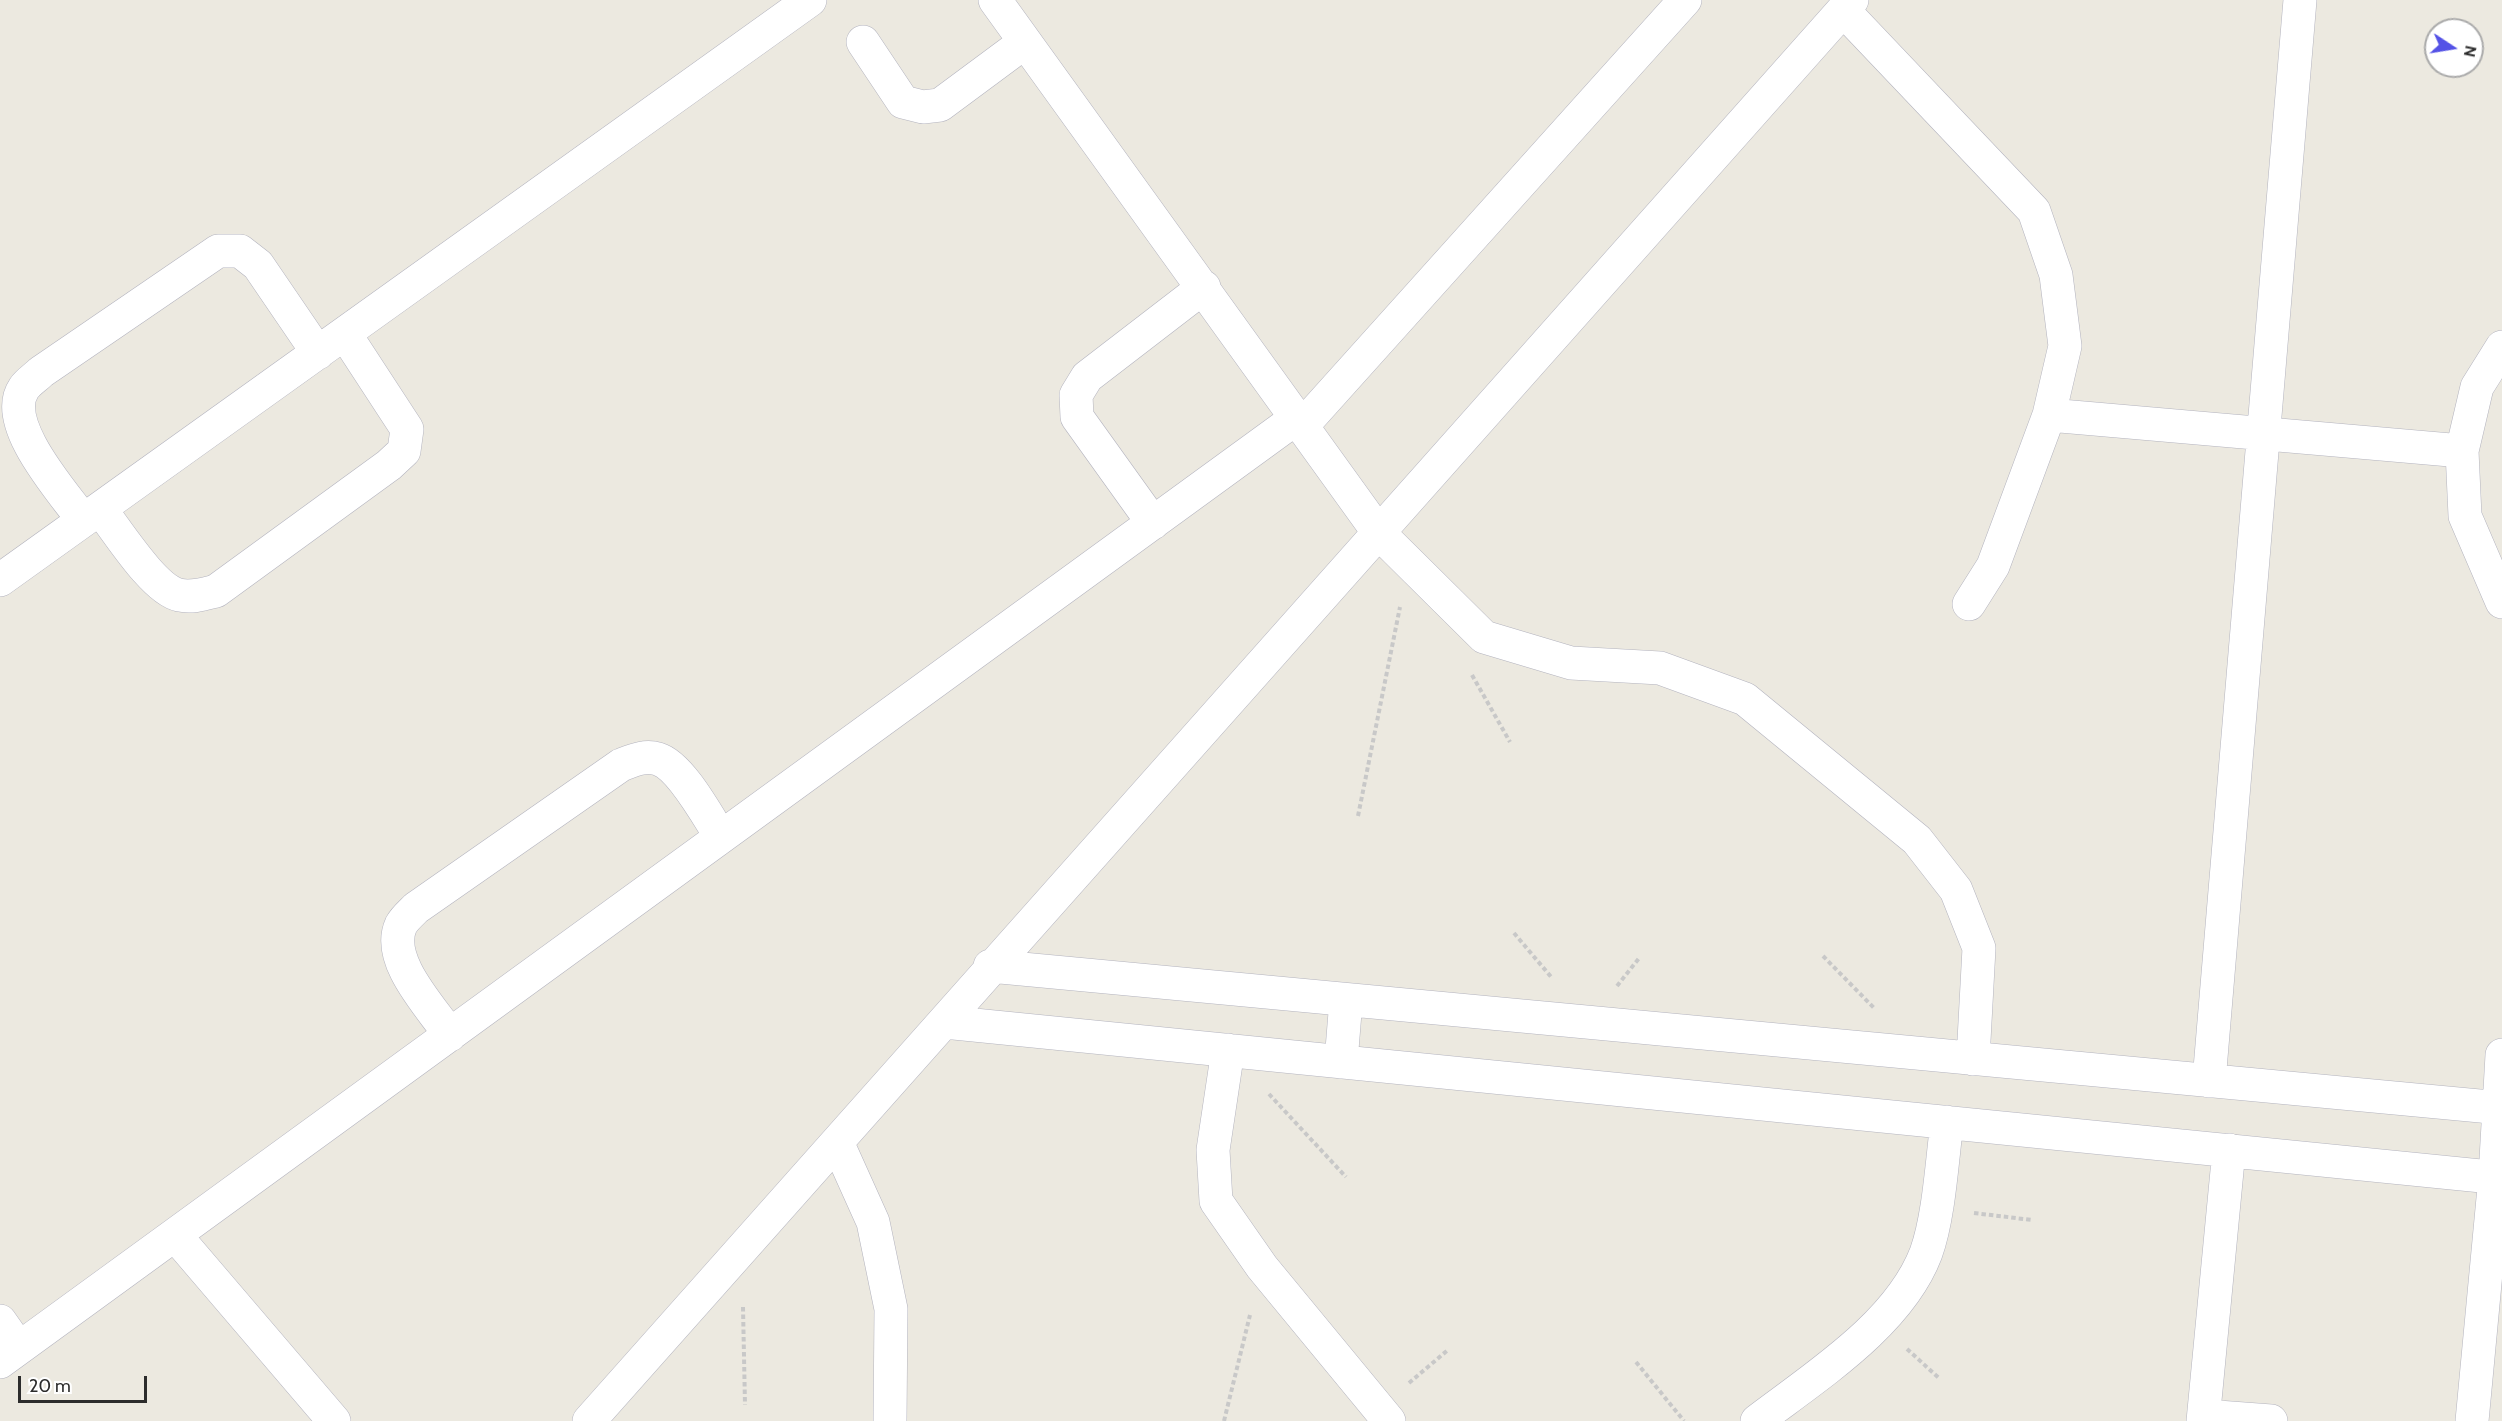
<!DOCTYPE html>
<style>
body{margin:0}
#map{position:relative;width:2502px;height:1421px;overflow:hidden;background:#ece9e0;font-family:Cabin,sans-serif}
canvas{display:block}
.north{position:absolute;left:2424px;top:18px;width:60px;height:60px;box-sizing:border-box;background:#fff;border:2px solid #ababab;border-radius:50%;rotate:102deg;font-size:16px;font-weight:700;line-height:24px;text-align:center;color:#2c2c2c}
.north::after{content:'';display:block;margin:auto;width:21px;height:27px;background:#5452e6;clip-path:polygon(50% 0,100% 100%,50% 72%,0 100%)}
.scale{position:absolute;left:18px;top:1376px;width:129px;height:27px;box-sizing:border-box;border:3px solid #2c2c2c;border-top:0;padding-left:8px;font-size:18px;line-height:21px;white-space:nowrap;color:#2c2c2c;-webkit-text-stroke:4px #fff;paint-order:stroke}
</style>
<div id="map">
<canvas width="2502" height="1421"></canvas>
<div class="north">N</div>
<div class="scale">20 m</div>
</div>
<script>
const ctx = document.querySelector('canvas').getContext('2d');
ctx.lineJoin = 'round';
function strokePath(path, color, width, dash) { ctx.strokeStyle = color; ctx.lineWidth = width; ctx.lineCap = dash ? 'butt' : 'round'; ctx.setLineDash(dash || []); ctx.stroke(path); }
const path = new Path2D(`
 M1472,675L1510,742
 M1358,816L1400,607
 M1514,933L1552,978
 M1823,956L1875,1009
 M1617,986L1640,957
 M1269,1094L1346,1177
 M1974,1213L2032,1220
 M743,1307L745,1405
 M1907,1349L1940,1379
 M1636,1362L1684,1421
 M1409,1383L1449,1349
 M1224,1421L1250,1315`);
const minor = new Path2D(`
 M995,0L1379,533L1484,637L1571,663L1660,668L1745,699L1917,840L1956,890L1979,948L1973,1059
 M1843,10L2034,211L2056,275L2065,346L2049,415L1993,566L1969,604
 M863,42L903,102L923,107L940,105L1025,42
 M2502,347L2477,387L2462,451L2465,516L2502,602
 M2049,415L2462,451
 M1303,425L1685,0
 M100,509C117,530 153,589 179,595C192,598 204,594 216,591L389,465L404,451L407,429L345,334
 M83,520C63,492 0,423 24,388C28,382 36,377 41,372L218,251H240L258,265L318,353
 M1153,523L1077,417L1076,395L1087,377L1204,287
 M0,580L810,0
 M990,966L2502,1108
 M944,1022L2502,1178
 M450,1035C431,1007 385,960 401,925C404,919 411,913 416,908L621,765C634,760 645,755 658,759C681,766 708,817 721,837
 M1228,1050L1213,1150L1216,1201L1262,1267L1389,1421
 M1341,1062L1346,1000
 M2209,1081L2300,0
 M837,1142L873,1222L891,1309L890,1421
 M175,1235L334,1421
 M0,1321L19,1348
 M0,1362L1298,417
 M2204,1416L2271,1421
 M589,1421L1852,0
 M1757,1421C1816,1376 1899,1324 1926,1253C1939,1217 1942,1161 1947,1122
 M2203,1421L2229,1150
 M2472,1421L2495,1177L2502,1055`);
strokePath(minor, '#b3b3be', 34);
strokePath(path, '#c8c8c8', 4, [4.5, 3]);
strokePath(minor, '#fff', 33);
</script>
